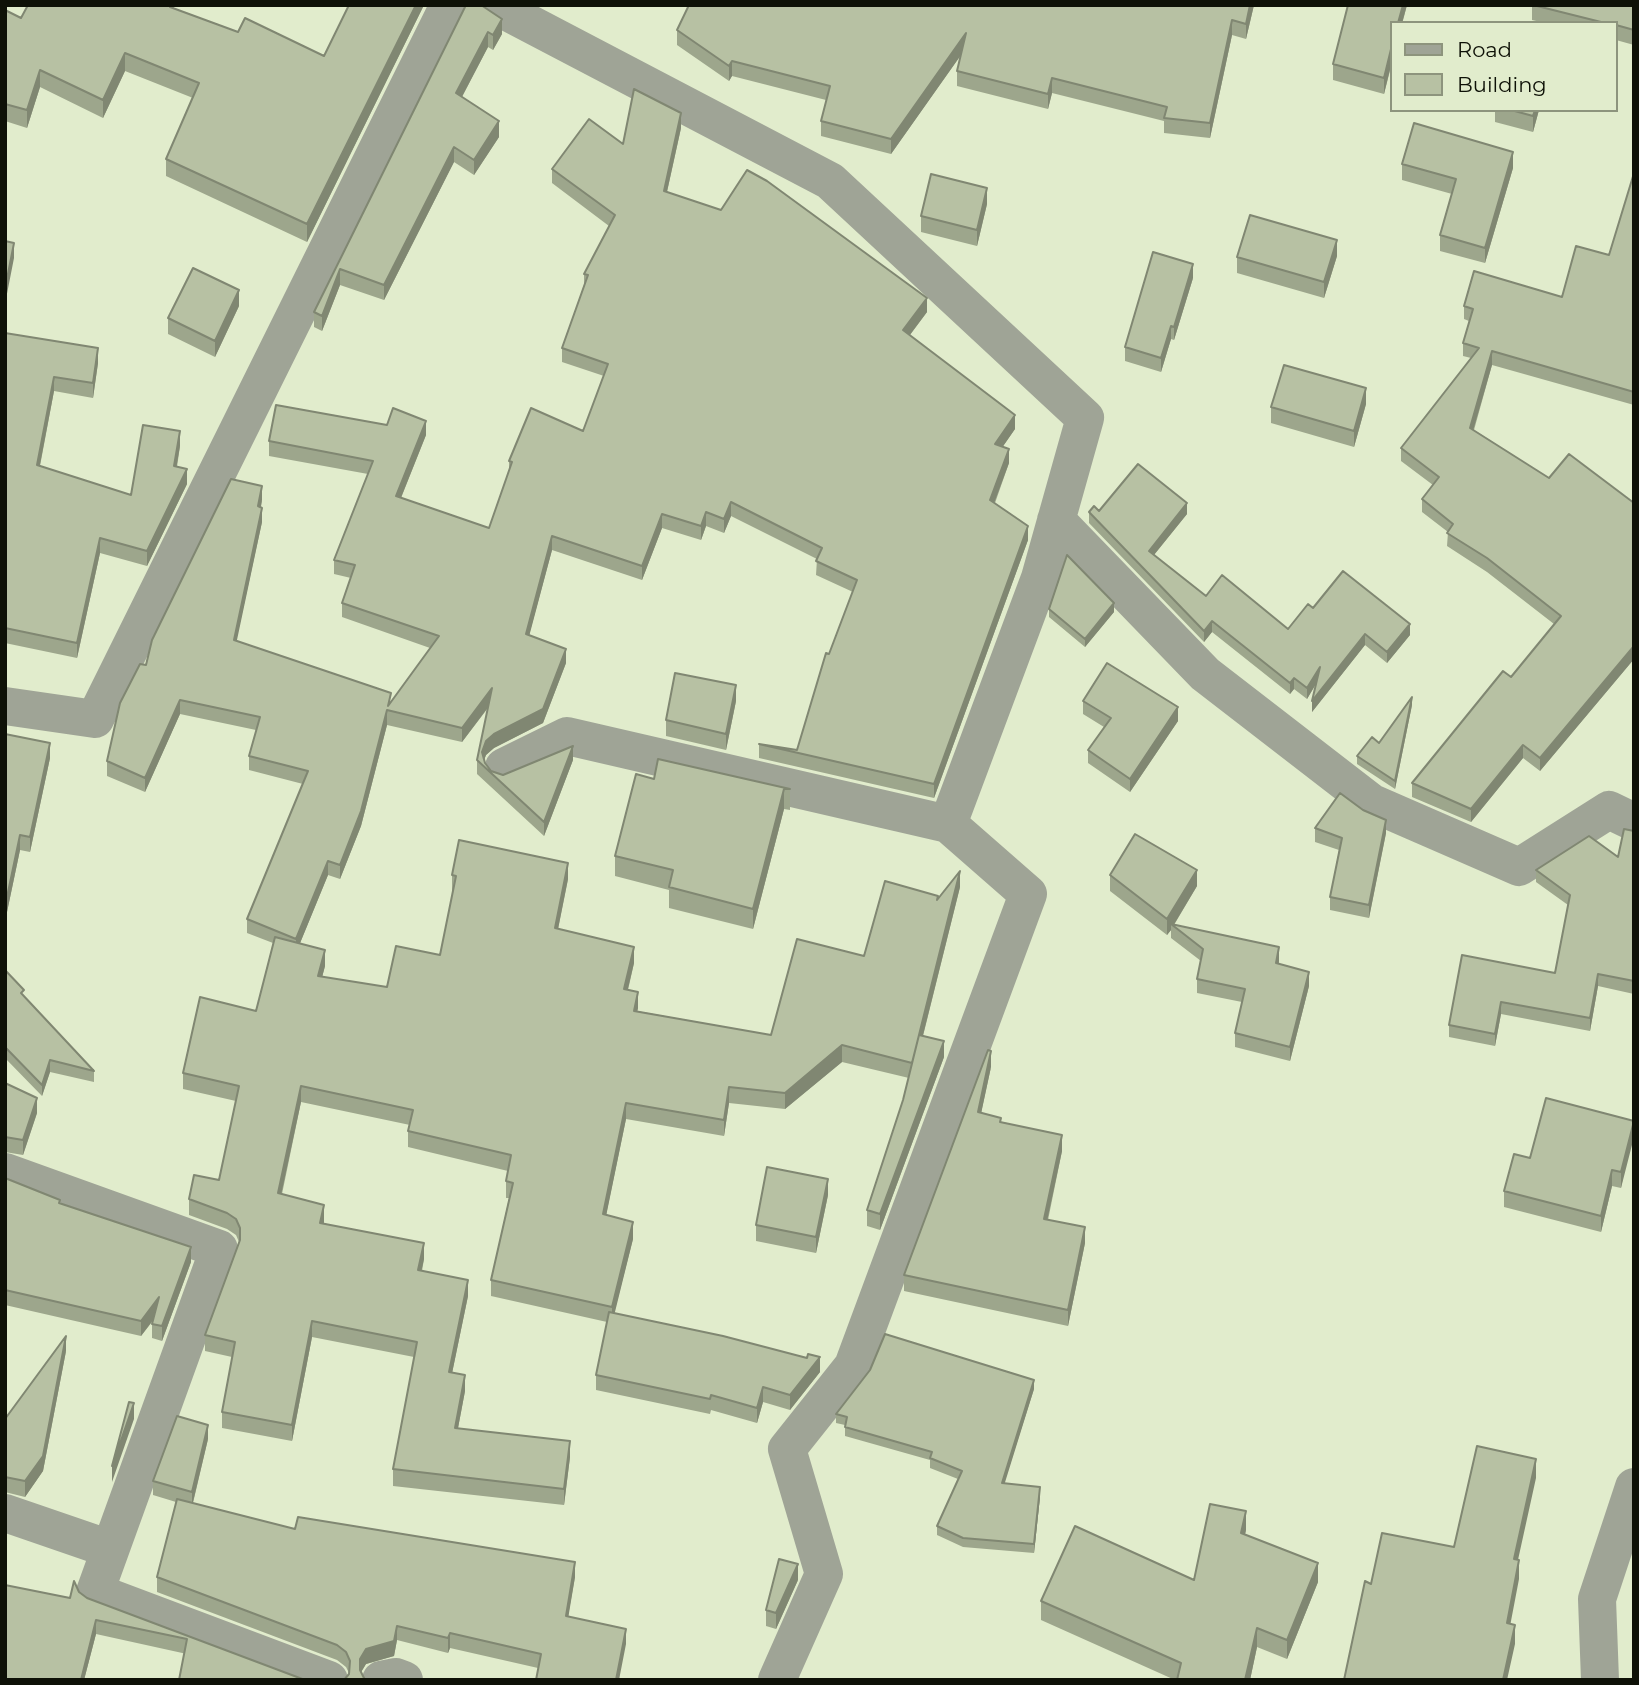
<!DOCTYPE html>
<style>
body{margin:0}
#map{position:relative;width:1639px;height:1685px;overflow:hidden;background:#e1eccc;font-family:Montserrat,sans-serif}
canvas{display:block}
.frame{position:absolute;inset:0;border:7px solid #0e1107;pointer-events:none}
.legend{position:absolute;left:1390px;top:21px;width:228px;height:91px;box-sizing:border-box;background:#e1eccc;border:2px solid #8d947d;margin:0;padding:9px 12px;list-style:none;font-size:21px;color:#0e1107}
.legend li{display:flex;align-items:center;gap:14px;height:35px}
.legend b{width:35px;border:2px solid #8d947d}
</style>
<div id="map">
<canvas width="1639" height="1685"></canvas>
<div class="frame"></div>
<ul class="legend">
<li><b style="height:9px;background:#9fa496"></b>Road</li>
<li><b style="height:19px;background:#b7c1a3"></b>Building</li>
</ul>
</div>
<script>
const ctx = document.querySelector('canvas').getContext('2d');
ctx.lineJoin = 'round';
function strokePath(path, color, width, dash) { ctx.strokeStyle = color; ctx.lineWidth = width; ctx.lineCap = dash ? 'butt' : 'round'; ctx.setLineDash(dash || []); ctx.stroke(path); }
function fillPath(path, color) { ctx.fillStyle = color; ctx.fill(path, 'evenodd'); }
const minor = new Path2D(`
 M494,5L830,181L1085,418L1040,578L948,824L567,736L504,767
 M1056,520L1205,674L1372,803L1519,867L1609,810L1634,822
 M5,706L95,719L449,5
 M5,1172L219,1249L95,1592L329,1680
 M5,1513L110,1549
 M381,1680L396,1677L404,1680
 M777,1680L824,1574L787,1449L853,1366L1028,894L948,824
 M1600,1680L1597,1599L1634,1487`);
const wall = new Path2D(`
 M174,5V8L238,32L324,56L349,5H424L307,242L166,176V159L193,98L125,71L103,118L40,87L27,128L5,121V10L21,18Z
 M466,5L502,34L493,50L488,47L462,97L499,137L474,175L454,162L384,300L340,285L322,331L314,327V312Z
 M689,5H1254L1246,39L1232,35L1210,138L1164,133V121L1052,93L1048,109L957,86V71L960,56L891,154L821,136V121L826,100L732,76L729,81L677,45V30Z
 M1407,5L1384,94L1333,80V64Z
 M1532,5H1634V45L1616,40V23H1545L1532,20Z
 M1495,110H1539L1533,132L1495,122Z
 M681,128L667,192L927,312L910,335L1015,429L1003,446L1009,463L995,503L1028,540L934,798L759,758V744L797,750L829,654L853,592L816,575L817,559L731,516L724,533L706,526L701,540L662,528L642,580L552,550L529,635L566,663L543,723L494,748L486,755L484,760L485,763L491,771L503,775L573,760L544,836L477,774V760L488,708L462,742L387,725L361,826L340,879L328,875L300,943L325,966L322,977L387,987L440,955L453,892H452V875L568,879L558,929L634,963L628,990L638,1008L637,1011L771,1035L864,956L938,898L960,887L923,1036L944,1057L880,1230L867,1226V1210L903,1100L909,1078L842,1062L785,1109L729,1103L724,1136L626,1119L606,1215L633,1239L614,1313L820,1372L790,1410L763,1402L757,1423L711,1410L710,1414L596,1390V1375L607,1322L491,1296V1280L509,1198H506V1181L508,1171L408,1147V1131L410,1125L301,1102L282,1194L324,1222V1223L424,1259L422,1271L468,1296L452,1373L465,1391L458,1428L570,1457L564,1505L393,1486V1469L414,1357L312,1337L292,1441L222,1428V1412L232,1357L205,1351V1335L239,1242L236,1235L227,1229L189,1215V1199L219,1180L236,1101L183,1089V1073L256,1011L273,943L247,933V919L303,784L249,770V756L256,730L180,714L145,792L107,776V761L146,665L262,500L261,507L262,522L236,641L391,702L430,648L342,617V603L351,578L334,574V560L368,474L269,456V441L426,435L401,498L489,528L509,472V461L583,431L604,376L562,362V348L584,285V274L609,226L552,183V169L623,144Z
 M1402,164L1513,168L1485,263L1440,251V235L1452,194L1402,180Z
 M1634,173V405L1492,365L1474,430L1549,478L1634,503V659L1540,771L1523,758L1471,822L1412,797V783L1511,677L1554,624L1487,572L1447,546L1448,532L1422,512V499L1433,485L1401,461V448L1471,358L1463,356V343L1469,321L1464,319V306L1562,297L1609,255Z
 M987,204L977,246L921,232V216Z
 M1337,256L1324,298L1237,273V257Z
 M1193,278L1174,340L1171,339L1161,372L1125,361V347Z
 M239,306L215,357L168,334V318Z
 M5,333L98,363L93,398L54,391L40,466L131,495L180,446L177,467L187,484L147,566L100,553L77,658L5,643Z
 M1366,404L1354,447L1271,423V407Z
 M1099,511L1187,514L1154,555L1206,596L1288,629L1313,608L1410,635L1387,663L1365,645L1312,712L1316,684L1307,699L1294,689L1290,694L1212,632L1204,642L1089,523V512Z
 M1049,609L1114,612L1085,647L1049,617Z
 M736,701L726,750L666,736V720Z
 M1083,701L1178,721L1130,792L1088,763V750L1104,727L1083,714Z
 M1412,705L1395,789L1357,764V756L1379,743Z
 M5,734L50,758L30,852L20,850L7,912H5Z
 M654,779L790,789V810L784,809L753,929L669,908V890L615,876V856Z
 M1315,828L1386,833L1369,918L1330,910V897L1339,850L1315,842Z
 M1634,831V994L1598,986L1590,1031L1501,1014L1495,1046L1449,1037V1025L1555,973L1568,905L1536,882V870L1618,857Z
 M1110,875L1197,886L1174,925L1279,961V964L1309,986L1290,1061L1235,1047V1033L1242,1002L1197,993V979L1201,961L1171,938V930L1167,935L1110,891Z
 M5,970L24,996L94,1071V1082L50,1072L42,1096L5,1058Z
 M991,1067L981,1113L1062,1151L1048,1220L1085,1243L1068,1326L904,1291V1275Z
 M5,1083L37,1113L23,1155L5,1152Z
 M1634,1121L1621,1188L1612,1186L1601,1232L1504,1207V1191L1530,1158Z
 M5,1178L191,1262L162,1341L152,1338V1322L141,1336L5,1305Z
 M828,1195L816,1253L756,1241V1225Z
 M66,1351L43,1471L25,1497L5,1492V1419Z
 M1034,1389L1004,1483L1040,1497L1034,1553L963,1547L937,1535V1526L958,1479L930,1468V1460L845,1436V1425L836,1423V1414Z
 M208,1439L193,1503L295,1529L575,1577L568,1616L626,1644L538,1668L450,1648L448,1653L397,1640L394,1656L366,1664L361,1672L349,1673L346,1667L337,1660L157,1592V1577L176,1502L153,1495V1481Z
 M1246,1530L1245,1534L1318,1582L1287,1659L1257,1647L1250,1680H1175L1041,1620V1601L1194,1580Z
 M798,1580L776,1629L766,1626V1610Z
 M79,1592L87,1598L305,1680L96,1634L84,1680H5L70,1598Z`);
const shadedWall = new Path2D(`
 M416,5H424L307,242V224Z
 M1250,5H1254L1246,39V24Z
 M1403,5H1407L1402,23H1398Z
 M502,19V34L493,50V35Z
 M1232,20V35L1210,138V123Z
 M488,32V47L456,108V93Z
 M966,33V48L891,154V139Z
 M1392,45V61L1384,94V78Z
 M125,53V71L103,118V100Z
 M732,61V76L729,81V66Z
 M40,70V87L27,128V110Z
 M1052,78V93L1048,109V94Z
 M1535,110H1539L1533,132V116Z
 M681,113V128L664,205V191Z
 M499,121V137L474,175V160Z
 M454,147V162L384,300V285Z
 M1513,152V168L1485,263V248Z
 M987,188V204L977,246V230Z
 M1337,240V256L1324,298V282Z
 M14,243V258L5,304V289Z
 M1193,264V278L1174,340V327Z
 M340,269V285L322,331V316Z
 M239,290V306L215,357V341Z
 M927,298V312L903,344V330Z
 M1171,326V339L1161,372V358Z
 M98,348V363L93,398V383Z
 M1492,351V365L1470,441V428Z
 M54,377V391L37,480V465Z
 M1366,388V404L1354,447V431Z
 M1015,415V429L995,458V444Z
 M426,421V435L396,510V496Z
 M180,431V446L174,481V466Z
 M1009,449V463L990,514V500Z
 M187,469V484L147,566V551Z
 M262,486V500L258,521V506Z
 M731,502V516L724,533V519Z
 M1187,503V514L1149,561V551Z
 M262,508V522L234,654V640Z
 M706,512V526L701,540V526Z
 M662,514V528L642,580V566Z
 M1028,526V540L934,798V784Z
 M552,536V550L526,648V634Z
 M100,538V553L77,658V643Z
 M1114,603V612L1085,647V639Z
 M1212,621V632L1204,642V631Z
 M1410,624V635L1387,663V652Z
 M1365,634V645L1312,712V701Z
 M1634,646V659L1540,771V758Z
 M566,649V663L543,723L494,748L486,755L482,766V752L486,741Z
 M1320,667V677L1307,699V688Z
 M1294,678V689L1290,694V683Z
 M736,685V701L726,750V734Z
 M492,688V702L462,742V728Z
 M1412,697V705L1395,789V781Z
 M180,700V714L145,792V778Z
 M1178,707V721L1130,792V779Z
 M387,710V725L361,826L340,879V865Z
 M50,743V758L30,852V837Z
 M1523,745V758L1471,822V809Z
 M573,746V760L544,836V822Z
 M784,789V809L753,929V909Z
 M1386,820V833L1369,918V905Z
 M20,835V850L7,912V897Z
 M328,861V875L296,953V939Z
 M568,863V879L555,944V928Z
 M1197,870V886L1173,926L1171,924V930L1167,935V919Z
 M960,871V887L912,1079V1063Z
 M634,947V963L624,1005V989Z
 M1279,947V961L1276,977V963Z
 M325,950V966L318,993V976Z
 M1309,972V986L1290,1061V1047Z
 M1598,974V986L1590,1031V1018Z
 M638,992V1008L634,1027V1011Z
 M1501,1002V1014L1495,1046V1034Z
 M944,1041V1057L880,1230V1214Z
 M842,1045V1062L785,1109V1093Z
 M991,1051V1067L978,1128V1112Z
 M50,1060V1072L42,1096V1085Z
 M301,1086V1102L278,1209V1193Z
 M729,1087V1103L724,1136V1120Z
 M37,1098V1113L23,1155V1140Z
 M626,1103V1119L603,1231V1214Z
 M1634,1121V1137L1621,1188V1172Z
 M1062,1135V1151L1044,1235V1219Z
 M1612,1170V1186L1601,1232V1216Z
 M828,1179V1195L816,1253V1237Z
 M324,1205V1222L320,1239V1223Z
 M633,1222V1239L612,1324V1307Z
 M1085,1227V1243L1068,1326V1310Z
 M424,1243V1259L418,1286V1270Z
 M191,1247V1262L162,1341V1326Z
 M468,1280V1296L449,1388V1372Z
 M159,1297V1312L141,1336V1321Z
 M312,1321V1337L292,1441V1425Z
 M66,1336V1351L43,1471L25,1497V1481Z
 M820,1357V1372L790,1410V1395Z
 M465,1375V1391L455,1444V1428Z
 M1034,1380V1389L1002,1492V1483Z
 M763,1387V1402L757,1423V1408Z
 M134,1403V1419L112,1482V1466Z
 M208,1425V1439L192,1506V1492Z
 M570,1441V1457L564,1505V1489Z
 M1536,1459V1478L1514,1578V1559Z
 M1040,1487V1497L1034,1553V1544Z
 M1246,1511V1530L1241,1552V1533Z
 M1519,1560V1579L1507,1642V1623Z
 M575,1562V1577L566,1631V1616Z
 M1318,1563V1582L1287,1659V1640Z
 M798,1564V1580L776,1629V1613Z
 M96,1620V1634L84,1680H81Z
 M1515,1625V1644L1507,1680H1503Z
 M397,1626V1640L394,1656L366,1664L360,1674V1659L366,1649Z
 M1257,1628V1647L1250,1680H1245Z
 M626,1629V1644L619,1680H616Z
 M450,1633V1648L448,1653V1638Z`);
const building = new Path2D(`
 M28,5H171L170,7L238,32L245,18L324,56L349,5H416L307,224L166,159L199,83L125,53L103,100L40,70L27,110L5,104V10L21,18Z
 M466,5H481L502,19L493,35L488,32L456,93L499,121L474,160L454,147L384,285L340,269L322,316L314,312Z
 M689,5H1250L1246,24L1232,20L1210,123L1164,118L1167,107L1052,78L1048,94L957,71L966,33L891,139L821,121L830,86L732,61L729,66L677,30Z
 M1348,5H1403L1398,23H1392V45L1384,78L1333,64Z
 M1533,5H1634V30L1616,25V23H1605Z
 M634,89L681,113L664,191L721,210L747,170L767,181L927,298L903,330L1015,415L995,444L1009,449L990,500L1028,526L934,784L759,744L797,750L826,653L829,654L857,580L816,561L822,548L731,502L724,519L706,512L701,526L662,514L642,566L552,536L526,634L566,649L543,709L494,734L486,741L482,752L485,763L491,771L503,775L573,746L544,822L477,760L492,688L462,728L387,710L361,811L340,865L328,861L296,939L247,919L308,771L249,756L260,717L180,700L145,778L107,761L120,703L140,664L146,665L152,640L231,479L262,486L258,506L262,508L234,640L391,693L388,706L439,636L342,603L355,565L334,560L373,461L269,441L276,405L387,425L393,408L426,421L396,496L489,528L512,462L509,461L531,408L583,431L608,364L562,348L588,275L584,274L615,215L552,169L589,119L623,144Z
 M1511,110H1535L1533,116Z
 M1414,123L1513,152L1485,248L1440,235L1456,179L1402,164Z
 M1634,173V392L1492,351L1470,428L1549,478L1569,454L1634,503V646L1540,758L1523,745L1471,809L1412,783L1503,671L1511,677L1561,616L1487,558L1447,533L1453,524L1422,499L1439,477L1401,448L1479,348L1463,343L1473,309L1464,306L1474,271L1562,297L1576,246L1609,255Z
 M931,174L987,188L977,230L921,216Z
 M1250,215L1337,240L1324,282L1237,257Z
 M5,241L14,243L5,289Z
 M1153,252L1193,264L1174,327L1171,326L1161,358L1125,347Z
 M193,268L239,290L215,341L168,318Z
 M5,333L98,348L93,383L54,377L37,465L131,495L143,425L180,431L174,466L187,469L147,551L100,538L77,643L5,628Z
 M1284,365L1366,388L1354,431L1271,407Z
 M1138,464L1187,503L1149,551L1206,596L1222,575L1288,629L1308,604L1313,608L1343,571L1410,624L1387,652L1365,634L1312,701L1320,667L1307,688L1294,678L1290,683L1212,621L1204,631L1089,512L1094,506L1099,511Z
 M1067,555L1114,603L1085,639L1049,609Z
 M1107,663L1178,707L1130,779L1088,750L1111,718L1083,701Z
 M675,673L736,685L726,734L666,720Z
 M1412,697L1395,781L1357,756L1372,737L1379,743Z
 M5,734L50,743L30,837L20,835L7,897H5Z
 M658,759L790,789H784L753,909L669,887L673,870L615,856L636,774L654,779Z
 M1340,793L1363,810L1386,820L1369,905L1330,897L1342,838L1315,828Z
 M1624,829L1634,831V981L1598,974L1590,1018L1501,1002L1495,1034L1449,1025L1462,955L1555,973L1570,895L1536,870L1589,836L1618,857Z
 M1135,834L1197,870L1167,919L1110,875Z
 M459,840L568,863L555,928L634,947L624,989L638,992L634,1011L771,1035L797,939L864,956L885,881L938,896L937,900L960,871L912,1063L842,1045L785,1093L729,1087L724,1120L626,1103L603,1214L633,1222L612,1307L491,1280L513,1183L506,1181L511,1155L408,1131L413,1110L301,1086L278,1193L324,1205L320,1223L424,1243L418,1270L468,1280L449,1372L465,1375L455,1428L570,1441L564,1489L393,1469L417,1342L312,1321L292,1425L222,1412L235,1342L205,1335L240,1240V1228L236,1219L227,1213L189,1199L194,1175L219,1180L239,1086L183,1073L200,997L256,1011L275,937L325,950L318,976L387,987L396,946L440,955L456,876L452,875Z
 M1171,924L1279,947L1276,963L1309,972L1290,1047L1235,1033L1245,989L1197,979L1203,949Z
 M5,970L24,990L21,993L94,1071L50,1060L42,1085L5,1047Z
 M919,1035L944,1041L880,1214L867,1210L903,1100Z
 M988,1050L991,1051L978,1112L1001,1118L1000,1122L1062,1135L1044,1219L1085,1227L1068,1310L904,1275Z
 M5,1083L37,1098L23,1140L5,1137Z
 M1546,1098L1634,1121L1621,1172L1612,1170L1601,1216L1504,1191L1514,1154L1530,1158Z
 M767,1167L828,1179L816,1237L756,1225Z
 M5,1178L60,1200L59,1203L191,1247L162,1326L152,1324L159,1297L141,1321L5,1290Z
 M609,1312L723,1336L807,1358L808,1354L820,1357L790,1395L763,1387L757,1408L711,1395L710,1399L596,1375Z
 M885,1334L1034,1380L1002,1483L1040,1487L1034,1544L963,1538L937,1526L962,1471L930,1458L932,1452L845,1427L847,1417L836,1414L870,1370Z
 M66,1336L43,1456L25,1481L5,1477V1419Z
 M129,1402L134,1403L112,1466Z
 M177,1416L208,1425L192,1492L153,1481Z
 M1477,1446L1536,1459L1514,1559L1519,1560L1507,1623L1515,1625L1503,1680H1344L1365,1581L1371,1584L1382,1533L1454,1547Z
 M177,1499L295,1529L298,1517L575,1562L566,1616L626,1629L616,1680H536L541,1654L450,1633L448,1638L397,1626L394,1641L366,1649L360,1659V1670L365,1680H344L349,1674L350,1661L346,1652L337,1645L157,1577Z
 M1210,1504L1246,1511L1241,1533L1318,1563L1287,1640L1257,1628L1245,1680H1177L1181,1663L1041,1601L1075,1526L1194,1580Z
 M779,1559L798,1564L776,1613L766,1610Z
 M74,1581L79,1592L87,1598L305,1680H179L187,1639L96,1620L81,1680H5V1585L70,1598Z`);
strokePath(minor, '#9fa496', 38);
fillPath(wall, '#9da68c');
fillPath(shadedWall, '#808772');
fillPath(building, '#b7c1a3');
strokePath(building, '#808772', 2);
</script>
